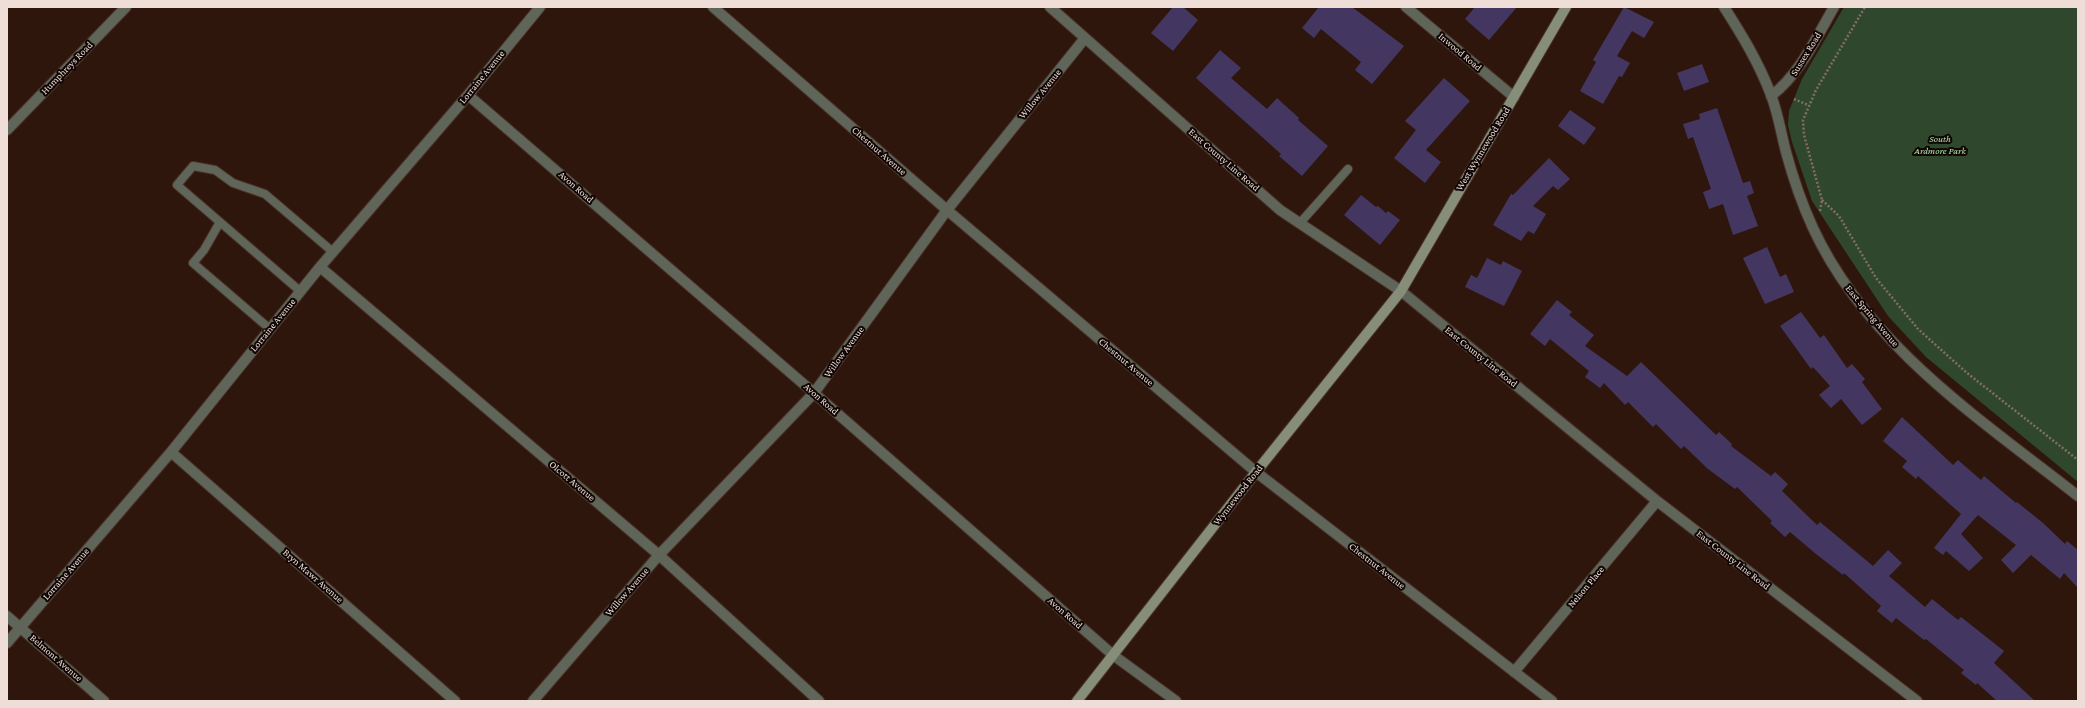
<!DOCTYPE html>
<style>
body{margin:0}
#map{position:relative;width:2085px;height:708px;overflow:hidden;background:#2f160d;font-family:"Crimson Pro",serif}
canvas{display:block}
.frame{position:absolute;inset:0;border:8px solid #efddd7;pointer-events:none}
</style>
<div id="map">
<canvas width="2085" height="708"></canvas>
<div class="frame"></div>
</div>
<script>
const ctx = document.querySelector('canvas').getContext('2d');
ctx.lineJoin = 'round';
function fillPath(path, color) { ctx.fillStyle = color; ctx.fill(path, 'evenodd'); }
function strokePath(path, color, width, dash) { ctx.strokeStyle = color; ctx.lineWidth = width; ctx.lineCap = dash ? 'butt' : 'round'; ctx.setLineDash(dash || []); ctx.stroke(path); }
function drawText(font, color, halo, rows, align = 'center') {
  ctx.font = font + ' "Crimson Pro",serif'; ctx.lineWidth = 4; ctx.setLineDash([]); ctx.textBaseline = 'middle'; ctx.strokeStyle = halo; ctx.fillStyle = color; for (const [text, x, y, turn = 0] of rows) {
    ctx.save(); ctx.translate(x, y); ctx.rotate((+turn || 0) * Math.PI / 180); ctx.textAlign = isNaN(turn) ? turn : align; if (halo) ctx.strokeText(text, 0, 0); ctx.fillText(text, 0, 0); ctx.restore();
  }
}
const green = new Path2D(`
 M1844,7H2078V482L1926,357L1888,316L1812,201L1792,142L1788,125L1789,111L1802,79Z`);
const building = new Path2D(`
 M1173,7H1183L1198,20L1173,51L1151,33Z
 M1319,7H1352L1404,46L1372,84L1355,70L1361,62L1321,29L1314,38L1302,28Z
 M1475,7H1517L1489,40L1465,19Z
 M1624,7L1654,22L1644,38L1632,31L1617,56L1630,63L1622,77L1619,76L1603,104L1580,91L1596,62L1593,60Z
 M1220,50L1241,68L1231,78L1267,109L1277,98L1299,118L1298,120L1328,146L1302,176L1279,156L1281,154L1251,127L1196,78Z
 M1702,64L1709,82L1684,91L1677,73Z
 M1444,78L1470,101L1426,150L1441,162L1425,183L1394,158L1416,130L1405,121Z
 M1717,108L1743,183L1750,181L1754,193L1747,196L1758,226L1733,235L1723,204L1709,209L1703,192L1711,189L1693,137L1688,139L1683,124L1700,119L1699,114Z
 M1570,110L1596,128L1584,145L1558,126Z
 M1549,158L1570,179L1558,190L1553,186L1533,206L1546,214L1534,234L1528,231L1521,241L1493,225L1511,194L1513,195Z
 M1361,195L1376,207L1378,206L1386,213L1388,211L1400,220L1380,245L1344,215Z
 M1767,247L1780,277L1786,274L1794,292L1765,304L1743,258Z
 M1487,258L1501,265L1503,261L1522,271L1504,306L1465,287L1471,275L1477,278Z
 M1557,300L1572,312L1569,315L1594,335L1585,346L1627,376L1641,362L1716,435L1719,432L1732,444L1731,446L1771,476L1775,472L1788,484L1782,491L1817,525L1820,522L1873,566L1888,550L1902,563L1889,576L1925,607L1932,599L1958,620L1961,617L2004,651L1994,663L2035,701H1997L1977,683L1976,685L1961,673L1964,670L1926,639L1924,640L1896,618L1892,623L1877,611L1881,606L1844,573L1843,575L1816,554L1790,532L1785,537L1770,523L1772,521L1737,487L1735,489L1708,469L1684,446L1681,449L1656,424L1653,427L1628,402L1625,405L1604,383L1600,388L1585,377L1589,371L1550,339L1545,346L1530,334Z
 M1801,312L1820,338L1824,335L1847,368L1852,364L1865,379L1862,382L1882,409L1862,425L1841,399L1831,408L1819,395L1830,386L1813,367L1811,369L1780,326Z
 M1902,417L1953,465L1958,460L1981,480L1984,476L2016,503L2017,502L2043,523L2065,544L2067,541L2078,550V588L2064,573L2060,579L2031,555L2013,573L2001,560L2016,545L1978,515L1961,534L1983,558L1969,571L1946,551L1943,555L1934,548L1961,514L1918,476L1916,479L1902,467L1907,461L1883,441Z`);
const path = new Path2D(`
 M1794,99L1808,105
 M1822,200L1839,216L1876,278L1918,329L1967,373L2078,460
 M1820,211L1822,200L1804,135L1803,120L1816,90L1865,7`);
const lane = new Path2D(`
 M220,222L204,250L193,263L270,329
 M1300,223L1348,169
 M300,291L177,185L193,166L215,170L233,183L265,194L333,252`);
const street = new Path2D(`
 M713,7L947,210L1256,472L1552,701
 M1050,7L1280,210L1401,291L1657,501L1917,701
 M1406,7L1514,97
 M1724,7C1742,35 1759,63 1771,95C1778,113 1781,133 1786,152C1793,178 1802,204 1813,228C1867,345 1980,419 2078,496
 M468,95L814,393L1113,655L1176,701
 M1771,96C1800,74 1816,38 1834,7
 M7,130L126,7
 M320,267L659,555L819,701
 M171,452L455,701
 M7,616L104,701
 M7,643L171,452L320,267L468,95L540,7
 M1514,672L1657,501
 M533,701L659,555L814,393L947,210L1085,38`);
const secondary = new Path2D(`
 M1077,701L1256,472L1401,291L1566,7`);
const streetNames = [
 ["Inwood Road",1460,52,40],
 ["Sussex Road",1806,54,-58],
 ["Humphreys Road",67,68,-46],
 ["Lorraine Avenue",482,77,-51],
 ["Willow Avenue",1040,94,-51],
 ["West Wynnewood Road",1483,149,-59],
 ["Chestnut Avenue",879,151,41],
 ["East County Line Road",1224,160,41],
 ["Avon Road",576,187,41],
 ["East Spring Avenue",1872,316,50],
 ["Lorraine Avenue",273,325,-51],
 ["Willow Avenue",844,352,-54],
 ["East County Line Road",1481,357,39],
 ["Chestnut Avenue",1126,362,40],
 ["Avon Road",821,399,41],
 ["Olcott Avenue",572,481,40],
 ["Wynnewood Road",1238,495,-52],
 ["East County Line Road",1733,560,38],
 ["Chestnut Avenue",1377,566,38],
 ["Lorraine Avenue",66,574,-49],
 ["Bryn Mawr Avenue",313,576,41],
 ["Nelson Place",1586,587,-50],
 ["Willow Avenue",627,592,-49],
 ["Avon Road",1065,613,41],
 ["Belmont Avenue",56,658,41]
];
const parkNames = [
 ["South",1940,139],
 ["Ardmore Park",1940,151]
];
fillPath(green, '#2f482d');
fillPath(building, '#433762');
strokePath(lane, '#4a3229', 10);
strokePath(street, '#4a3229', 12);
strokePath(secondary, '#4a3229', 12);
strokePath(path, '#836d66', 2.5, [2, 2]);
strokePath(lane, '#606559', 8);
strokePath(street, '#606559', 10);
strokePath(secondary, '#868e7a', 10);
drawText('10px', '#efddd7', '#0f0503', streetNames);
drawText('italic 10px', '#aae4a6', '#0f0503', parkNames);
</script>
